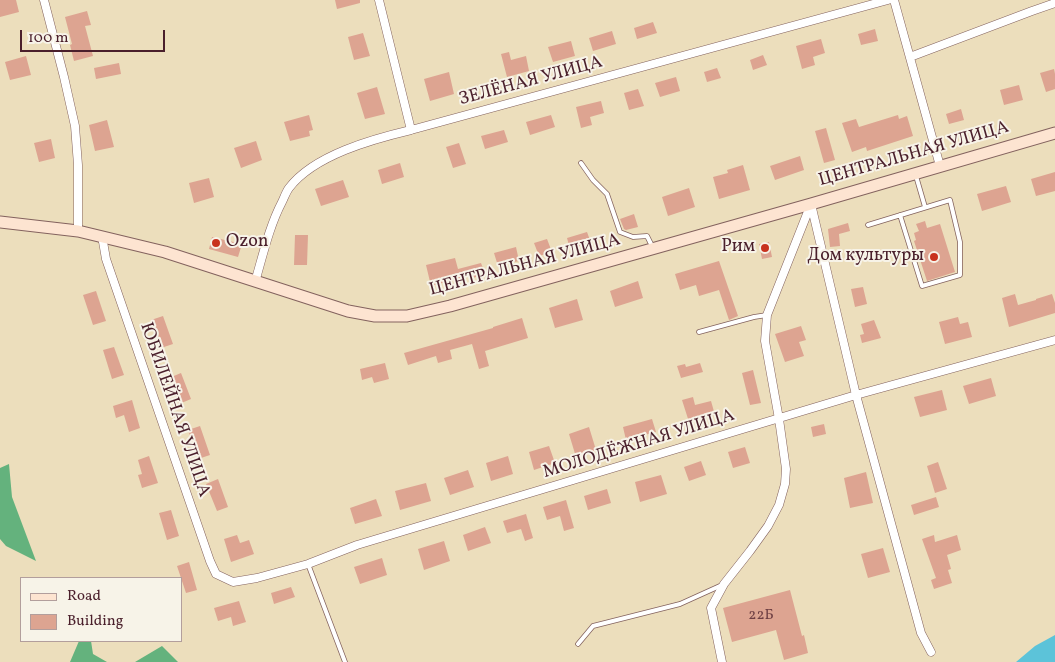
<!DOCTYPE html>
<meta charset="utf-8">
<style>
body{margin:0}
#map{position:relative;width:1055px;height:662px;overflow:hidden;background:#ecdebc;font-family:Vollkorn,serif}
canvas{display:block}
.legend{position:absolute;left:20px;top:577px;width:162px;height:65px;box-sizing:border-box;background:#f7f3e8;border:1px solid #b29e9c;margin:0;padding:6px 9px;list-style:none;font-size:15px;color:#4a1f2b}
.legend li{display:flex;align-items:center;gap:10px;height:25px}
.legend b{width:25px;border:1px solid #b29e9c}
.scale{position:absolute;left:20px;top:30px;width:145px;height:22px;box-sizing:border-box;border:2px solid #4a1f2b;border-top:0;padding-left:6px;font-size:15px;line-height:18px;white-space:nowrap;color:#4a1f2b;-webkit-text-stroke:4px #f7f3e8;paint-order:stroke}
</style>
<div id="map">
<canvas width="1055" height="662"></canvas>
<ul class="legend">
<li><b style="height:6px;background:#fde4d1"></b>Road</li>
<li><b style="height:14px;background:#dda491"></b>Building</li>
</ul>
<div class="scale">100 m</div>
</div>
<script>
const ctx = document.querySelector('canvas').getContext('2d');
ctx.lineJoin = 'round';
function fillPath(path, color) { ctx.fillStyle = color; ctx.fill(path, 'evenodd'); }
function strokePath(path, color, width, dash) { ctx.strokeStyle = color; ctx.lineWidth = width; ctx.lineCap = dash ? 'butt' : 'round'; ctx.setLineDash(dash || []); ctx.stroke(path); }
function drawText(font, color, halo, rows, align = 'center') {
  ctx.font = font + ' Vollkorn,serif'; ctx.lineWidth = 4; ctx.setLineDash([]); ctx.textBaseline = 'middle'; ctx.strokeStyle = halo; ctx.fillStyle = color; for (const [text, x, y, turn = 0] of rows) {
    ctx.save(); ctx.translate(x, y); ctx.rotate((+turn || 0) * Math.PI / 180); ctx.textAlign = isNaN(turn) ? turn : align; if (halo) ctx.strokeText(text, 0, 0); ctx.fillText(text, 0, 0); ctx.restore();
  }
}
const forest = new Path2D(`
 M9,464L12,497L36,561L6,546L0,539V468Z
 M79,641H91L93,654L107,662H70Z
 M162,646L178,662H135Z`);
const water = new Path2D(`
 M1055,635V662H1016L1035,646Z`);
const building = new Path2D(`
 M0,0H16L19,12L0,17Z
 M335,0H360V3L337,9Z
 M87,11L91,25L85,26L93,56L74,61L70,45L72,44L65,17Z
 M653,22L657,33L637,39L634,28Z
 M875,29L878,41L861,45L858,34Z
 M612,31L616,44L593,51L589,38Z
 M363,33L370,56L354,60L348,37Z
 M821,39L825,53L813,57L815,65L802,69L796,46Z
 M571,41L575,56L553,62L548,47Z
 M509,52L511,60L526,56L529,71L507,77L501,54Z
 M763,55L767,65L753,70L750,60Z
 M26,56L31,75L10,80L5,62Z
 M119,63L121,74L96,79L94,68Z
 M717,68L721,78L707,82L704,72Z
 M1054,69L1055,74V89L1046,92L1040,73Z
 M449,72L454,94L430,101L424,79Z
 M676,77L680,91L660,97L655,83Z
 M1019,85L1023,100L1004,105L1000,90Z
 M377,87L385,114L365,119L357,93Z
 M638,89L644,106L629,110L624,93Z
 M601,101L604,113L590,117L592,125L581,128L576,107Z
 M961,109L964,120L949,124L946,114Z
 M309,115L313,130L309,131L310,136L290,141L284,122Z
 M551,115L555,127L530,135L526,122Z
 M898,115L899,119L907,116L913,136L867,151L866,147L852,152L842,123L856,119L859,127Z
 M107,120L114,147L95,151L89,125Z
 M826,128L835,160L824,163L815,131Z
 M504,130L508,142L485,149L481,136Z
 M51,139L55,158L39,162L34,143Z
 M256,141L262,160L241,168L234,148Z
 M459,143L466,164L453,168L446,147Z
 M800,156L804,170L775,180L770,166Z
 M400,163L404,177L382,184L378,170Z
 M743,165L750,190L719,199L713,177L728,173L727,170Z
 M1055,172V191L1036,196L1031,179Z
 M209,178L214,197L194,203L189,183Z
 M343,180L349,197L321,206L315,189Z
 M1006,186L1011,202L982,211L977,194Z
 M689,188L695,207L668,216L662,197Z
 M634,214L638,227L626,230L624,229L620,219Z
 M925,221L927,228L940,224L955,272L927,281L914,241L916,240L914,233L919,231L916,224Z
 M848,223L850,231L839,234L840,246L830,247L828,229Z
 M587,232L591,243L570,249L567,238Z
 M295,235H308L307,265H294Z
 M212,237L242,244L238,257L209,249Z
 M547,239L552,252L539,256L534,243Z
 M769,242L772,257L762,259L759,244Z
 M516,247L519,261L498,266L494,253Z
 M455,258L458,269L481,263L485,274L470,279L469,276L431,286L426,265Z
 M719,261L738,316L729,320L719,290L699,296L696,285L680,290L675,274Z
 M638,281L643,298L615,307L610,291Z
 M863,287L867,304L855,307L851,289Z
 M96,291L106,321L93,325L83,295Z
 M1015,294L1018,305L1036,300V299L1052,294L1055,303V313L1009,327L1002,298Z
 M577,299L583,320L555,328L549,308Z
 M163,316L173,344L161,348L151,320Z
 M958,317L960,324L968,322L972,337L945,344L939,322Z
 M522,318L528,338L485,351L489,366L479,369L472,344L450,350L452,359L438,363L436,356L408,365L404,353L493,328V327Z
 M874,320L881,338L862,343L860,335L864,334L861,324Z
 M801,326L806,340L799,342L804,356L785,362L775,334Z
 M114,347L124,375L112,379L103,350Z
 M385,363L389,379L374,383L372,377L362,380L360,369Z
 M700,363L703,372L681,378L677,366L685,364L686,367Z
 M753,370L761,403L750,405L742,373Z
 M181,373L191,399L179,404L169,378Z
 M991,378L996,396L969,404L963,386Z
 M942,390L947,410L920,417L914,397Z
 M693,397L695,405L711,401L715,415L689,422L682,400Z
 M132,400L140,428L129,432L124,415L116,418L113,406Z
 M652,419L656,432L626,440L623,427Z
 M824,424L826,434L813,437L811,427Z
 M200,426L210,455L198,459L188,430Z
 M589,427L596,450L576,457L569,434Z
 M549,446L555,463L534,470L529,452Z
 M745,447L750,463L733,468L728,452Z
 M149,456L158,483L142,488L138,475L142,474L138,460Z
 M508,456L513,474L491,481L486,463Z
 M701,461L706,475L689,481L684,467Z
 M938,462L947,489L935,493L927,466Z
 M468,470L474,487L450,495L444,478Z
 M866,472L873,503L850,508L844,478Z
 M661,475L667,494L640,502L635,482Z
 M218,479L228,507L217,511L206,484Z
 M426,483L431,501L400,510L395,491Z
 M607,489L611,503L588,510L584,496Z
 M936,497L939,507L914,515L911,505Z
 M376,499L382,516L355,524L350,508Z
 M566,500L574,528L564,531L560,516L547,520L543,507Z
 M171,510L179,536L167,540L159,513Z
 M526,514L533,538L525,541L521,529L507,533L503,521Z
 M485,527L491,543L468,551L463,535Z
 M237,535L240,543L249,540L254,554L231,562L224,539Z
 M934,535L935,542L957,535L961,550L947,555L951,569L948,570L952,583L934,589L931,580L936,578L922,539Z
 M444,541L450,561L424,570L418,549Z
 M883,548L890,572L868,578L861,554Z
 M382,558L387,575L360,584L354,567Z
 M189,562L197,590L186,593L177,566Z
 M291,587L295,597L274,604L271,593Z
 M790,590L802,636L804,635L808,653L784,660L776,630L732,642L723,608Z
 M239,601L246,622L233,626L231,617L218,621L214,608Z`);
const lane = new Path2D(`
 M581,163L593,180L607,194L620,232L633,237L647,236L652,246
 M916,176L925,207
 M868,225L950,200L960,242V275L922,286L900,215
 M699,332L754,317L767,315
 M308,564L345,662
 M578,644L593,626L680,604L722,585`);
const street = new Path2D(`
 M44,0L64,77L75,126L78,165V231
 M379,0L411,130
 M894,0L940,166
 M910,57L1032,11L1055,3
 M811,204L856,395L921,633L931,652
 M102,236L106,259L210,561L216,574L233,582L257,578L308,564L357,545L856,395L1055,340
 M255,282C263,255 269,227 282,202C284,198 286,192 289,188C314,155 373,139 411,130L888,0
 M722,662L711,608L724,584L750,551L768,526L779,505L785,484L786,469L779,419L765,341L767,315L811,204`);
const secondary = new Path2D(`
 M0,222L78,231L165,252L348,311L375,316H407L450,306L811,204L1055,133`);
const markers = [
 [216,243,5,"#c8321e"],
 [765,248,5,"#c8321e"],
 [934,257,5,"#c8321e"]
];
const numberNames = [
 ["22Б",761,616]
];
const streetNames = [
 ["ЗЕЛЁНАЯ УЛИЦА",531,82,-15],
 ["ЦЕНТРАЛЬНАЯ УЛИЦА",914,155,-16],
 ["ЦЕНТРАЛЬНАЯ УЛИЦА",525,266,-15],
 ["ЮБИЛЕЙНАЯ УЛИЦА",174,410,71],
 ["МОЛОДЁЖНАЯ УЛИЦА",639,445,-17]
];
const poiNames = [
 ["Ozon",226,243,"left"],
 ["Рим",755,248],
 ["Дом культуры",924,257]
];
fillPath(forest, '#64b27d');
fillPath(water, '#5cc3d9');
fillPath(building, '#dda491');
strokePath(lane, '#83625e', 5.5);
strokePath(street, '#83625e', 9);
strokePath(secondary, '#83625e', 13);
strokePath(lane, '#fff', 4);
strokePath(street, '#fff', 8);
strokePath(secondary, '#fde4d1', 11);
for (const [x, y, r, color] of markers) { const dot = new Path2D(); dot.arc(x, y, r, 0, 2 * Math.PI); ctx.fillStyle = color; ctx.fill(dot); strokePath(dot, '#f7f3e8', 2); }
drawText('15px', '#6f4044', null, numberNames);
drawText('18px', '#4a1f2b', '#f7f3e8', streetNames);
drawText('18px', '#4a1f2b', '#f7f3e8', poiNames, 'right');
</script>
